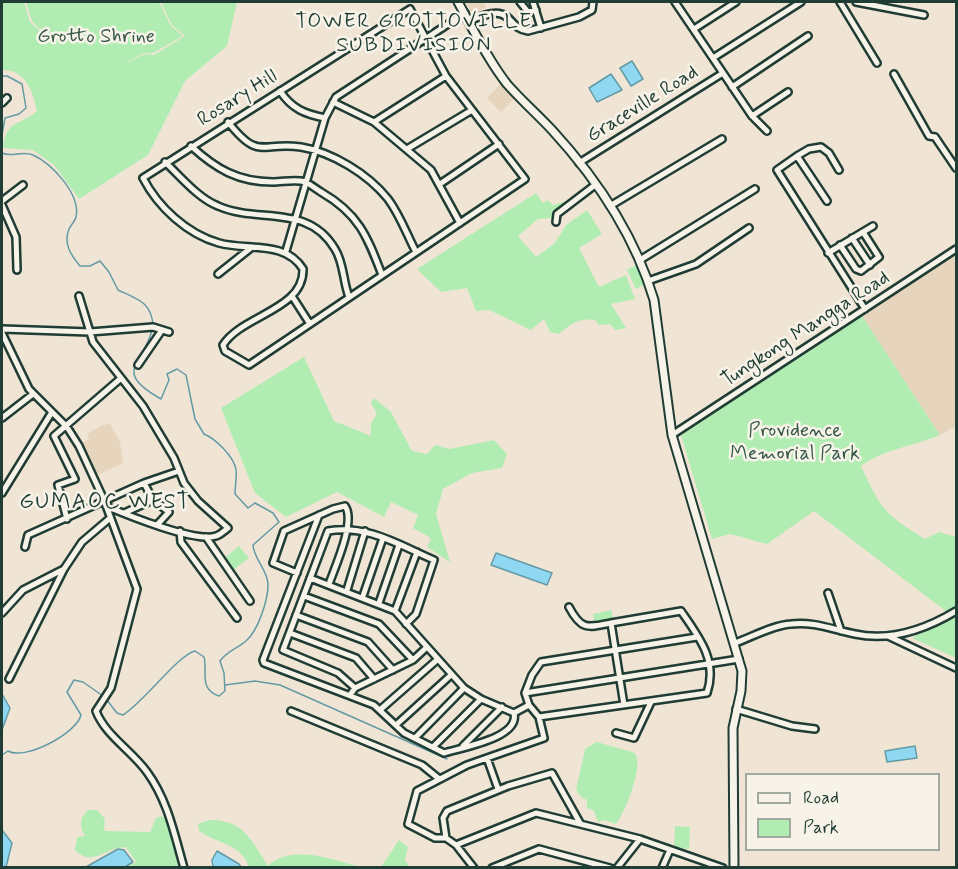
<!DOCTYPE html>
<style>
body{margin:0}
#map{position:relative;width:958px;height:869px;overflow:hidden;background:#f0e5d4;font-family:Mynerve,sans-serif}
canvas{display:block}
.frame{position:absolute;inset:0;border:3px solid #1f3d34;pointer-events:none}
.legend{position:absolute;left:745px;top:773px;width:195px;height:78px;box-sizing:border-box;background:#f7f3e8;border:2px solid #a1aaa0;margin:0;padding:8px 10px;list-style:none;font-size:18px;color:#1f3d34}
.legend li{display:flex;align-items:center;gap:12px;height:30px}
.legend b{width:30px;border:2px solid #a1aaa0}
</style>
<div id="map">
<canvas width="958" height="869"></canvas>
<div class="frame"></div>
<ul class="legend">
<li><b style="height:8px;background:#f7f3e8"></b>Road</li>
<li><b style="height:16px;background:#b1edb3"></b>Park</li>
</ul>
</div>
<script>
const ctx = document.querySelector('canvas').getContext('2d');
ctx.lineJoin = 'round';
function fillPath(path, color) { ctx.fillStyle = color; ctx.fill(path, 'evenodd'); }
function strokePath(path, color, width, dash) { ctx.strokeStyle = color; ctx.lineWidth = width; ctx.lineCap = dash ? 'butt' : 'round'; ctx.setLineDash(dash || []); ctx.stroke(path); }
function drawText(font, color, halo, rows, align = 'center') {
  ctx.font = font + ' Mynerve,sans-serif'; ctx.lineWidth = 5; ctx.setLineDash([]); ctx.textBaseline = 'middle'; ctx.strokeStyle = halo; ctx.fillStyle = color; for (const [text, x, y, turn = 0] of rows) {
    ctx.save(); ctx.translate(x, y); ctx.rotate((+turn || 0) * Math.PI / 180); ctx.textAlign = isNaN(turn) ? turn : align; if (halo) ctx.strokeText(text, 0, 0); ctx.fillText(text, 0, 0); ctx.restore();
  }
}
const built = new Path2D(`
 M465,2H482L486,7L473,15Z
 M502,82L517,96L501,112L487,98Z
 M956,254V426L940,435L862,316Z
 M110,424L120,442L123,463L98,475L80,444L89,439L87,434L102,425Z`);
const green = new Path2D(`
 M2,2H24L30,22L53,43L32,21L26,2H159L171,26L183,36L153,53H144L124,64L145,54L154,55L185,36L172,25L161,2H237L227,46L185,81L148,155L79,199L54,165L33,150L3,148C7,118 19,127 37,111C33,91 25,69 2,70Z
 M536,193L543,203L548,200L553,205L573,199L551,218L538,219L518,236L536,257L555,243L566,225L587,210L602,234L579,248L599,287L626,275L635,299L611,304L626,328L615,330L610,324L599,325L595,320C579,318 571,324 559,334L550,332L544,319L531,330L489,310L476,311L467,288L441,292L417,269Z
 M636,265L646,284L636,289L627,270Z
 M862,316L940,435C914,446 884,449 861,466C882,511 884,513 925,539L939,532L956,537V606L947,612L814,511L767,544L730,534L712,539L681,435Z
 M304,357L334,421L371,436V423L377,414L371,403L374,398L391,412L412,451L427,454L435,445L450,449L494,440L507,454L502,468L472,473L443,489L436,514L450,562L427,547L431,538L413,528L418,515L391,502L384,517L337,492L286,517L255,493L221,408Z
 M239,546L249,558L232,571L223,559Z
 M611,610L613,619L595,623L593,614Z
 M956,615V658L912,638Z
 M597,742L635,753C644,767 625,812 616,824L605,820L598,822L594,811L587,808V800L581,797L576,790L585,749Z
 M88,810H97L105,819L104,831L150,832L156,818L162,816L168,820L178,867H128L136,862L126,847C105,847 93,868 75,850L77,837L85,836C79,825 79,819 88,810Z
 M209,820C243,819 252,841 268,866C290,844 334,859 359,867H249C241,843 217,844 199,831L198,824Z
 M675,826L690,827L689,849L674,848Z
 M399,840L408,847L405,860L409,867H381Z`);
const water = new Path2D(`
 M632,61L643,79L631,86L620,68Z
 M611,74L622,90L597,102L589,88Z
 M496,553L552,573L547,585L491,565Z
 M2,694L10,708L2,730Z
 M915,746L917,758L887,762L885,751Z
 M2,830L12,843L6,867H2Z
 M118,849L124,850L133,862L125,867H86Z
 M217,851L239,864L241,867H213L212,860Z`);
const stream = new Path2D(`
 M2,76H7L22,84L26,108L19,114L5,118L2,135
 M2,153C12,158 22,150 33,155C51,163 81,194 76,217C75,221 71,225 69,229C63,244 71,255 80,266H90L100,261L109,272L118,290C137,299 152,302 153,326
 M225,685L255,681L280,685L447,759
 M106,699L117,713L123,715C144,702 178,655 195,651L204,657C208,671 198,689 219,696L225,691L224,673L220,661C226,652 238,648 246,641C258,631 268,600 268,585C268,570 254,560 253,545L279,522L273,513L255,503L248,508L235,494C235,486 237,477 236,469C233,456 216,439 204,434L195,419L186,375L177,369L167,374L169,380L161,399C111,371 144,364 152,330
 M2,755L8,751C25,761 77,733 81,715L67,692L74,680L83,682L103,696`);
const minor = new Path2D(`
 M520,2L528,12L536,10
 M533,2L541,28
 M675,2L752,116L767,131
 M840,2L877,63
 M856,2L924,15
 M410,9L446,76L525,179L249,365L225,351L223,345C242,315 304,310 303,269C285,240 248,251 219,243C187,234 158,207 143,178Z
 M469,21C516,0 504,28 528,31L579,17L592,10L593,2
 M694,29L736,2
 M713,58L801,2
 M894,74L929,136L935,137L956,168
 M732,87L808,36
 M280,91C292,109 305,114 325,118
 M333,102L374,122L431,170L460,223
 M2,103L7,98
 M752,116L788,92
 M228,122C260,162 261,141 301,147C332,152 368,174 388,199C400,215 407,235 416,252
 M374,122L446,76
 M191,146C216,169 238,182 273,182C283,182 296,179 305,182C310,184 316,189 321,192C359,214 367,236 382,275
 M407,149L472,110
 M797,156L809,149L821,147L829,153L839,170
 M165,162C181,177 198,198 218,206C259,224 308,203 335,249C344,263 343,282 349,297
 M579,163L723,73
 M440,184L499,144
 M2,201L23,185
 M827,201L797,156L777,170L865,309
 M2,205L16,237L17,270
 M610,206L722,139
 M556,222L557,214L595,185
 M852,238L870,265
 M840,245L856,269L861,271L879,257L863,232
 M286,251L325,118L336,97L465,13
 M828,253L873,226
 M640,260L755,189
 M218,274L252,247
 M648,281L696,264L749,228
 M79,296L93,342L143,406L174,458L184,483L198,501L228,528C224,531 220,535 216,536C196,543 127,515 106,506
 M292,296L310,324
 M2,329L90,332L153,327L169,332
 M2,333L29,389L67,427L79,446L104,500L137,589L111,688L96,711C105,735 132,751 147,772C168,801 174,833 184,868
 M138,365L162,330
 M2,418L33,394
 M672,435L956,249
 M144,483L179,471
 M2,493L52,412
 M153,500L169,512L157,525
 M319,515L263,660L264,663L374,705L404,733L444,753C463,747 520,738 514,713
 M67,519L58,485L75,479L54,436L120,379
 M180,531L181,542L237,618
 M206,537L250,601
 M25,547L28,535L144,483L153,500L124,513
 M297,573L273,563L284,531L333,509L345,506C356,521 335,567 329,584
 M310,578L395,611L464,688L481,699L514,713
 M347,590L365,531
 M828,593L841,631
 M304,596L379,624L413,660
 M363,596L383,538
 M379,603L399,545
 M569,607C581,630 587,628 611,623L624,705
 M395,611L417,552
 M2,613L23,590L64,569
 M296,615L368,642L393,670
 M290,633L356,658L374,679
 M888,636L956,668
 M735,643C752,637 773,625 791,624C813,621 834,630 855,634C892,642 926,629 956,611
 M9,679L64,569L82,542L109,519
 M355,688L338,673L283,650L328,531C367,524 399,545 434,560L416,614L406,624
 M525,693L739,659
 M350,695L355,688L413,660L427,647
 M381,709L438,659
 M736,709L792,726L815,729
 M291,711L422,765L438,778
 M514,713L529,705
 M539,717L707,693C718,661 699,637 681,611L611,623
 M396,725L451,675
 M616,733L634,738L651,702
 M415,738L464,688
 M463,746L502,707
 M433,747L481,699
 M487,758L498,789
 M446,838L443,818L447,811L508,786L552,773L580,823
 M456,845L536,813L640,839L723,868
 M474,868L456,845L446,838H435L408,824L417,791L467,765L544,738L539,717L529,705L525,693L532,675L541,662L697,637
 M492,868L539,849L610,868
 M617,868L640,839
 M662,868L670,850`);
const major = new Path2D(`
 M458,2C473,29 488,60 507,84C521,100 537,114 552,130C597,179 635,236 654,300L672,435L742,671L741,691L733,728L734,868`);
const parkNames = [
 ["Grotto Shrine",96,38],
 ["Providence",795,432],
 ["Memorial Park",795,455]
];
const streetNames = [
 ["Rosary Hill",238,99,-32],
 ["Graceville Road",643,105,-32],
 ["Tungkong Mangga Road",806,330,-33]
];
const neighbourhoodNames = [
 ["TOWER GROTTOVILLE",414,23],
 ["SUBDIVISION",414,47]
];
const quarterNames = [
 ["GUMAOC WEST",105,503]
];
fillPath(built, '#e7d4bc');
fillPath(green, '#b1edb3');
fillPath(water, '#90d8f2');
strokePath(water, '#639aa6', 1.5);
strokePath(stream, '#639aa6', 1.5);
strokePath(minor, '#1f3d34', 10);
strokePath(major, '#1f3d34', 11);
strokePath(minor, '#f7f3e8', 5);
strokePath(major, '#f7f3e8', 7);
drawText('20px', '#355747', '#f7f3e8', parkNames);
drawText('20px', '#1f3d34', '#f7f3e8', streetNames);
ctx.letterSpacing = '1.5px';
drawText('21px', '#1f3d34', '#f7f3e8', neighbourhoodNames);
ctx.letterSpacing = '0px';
ctx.letterSpacing = '1.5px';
drawText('22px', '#1f3d34', '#f7f3e8', quarterNames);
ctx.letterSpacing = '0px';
</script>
